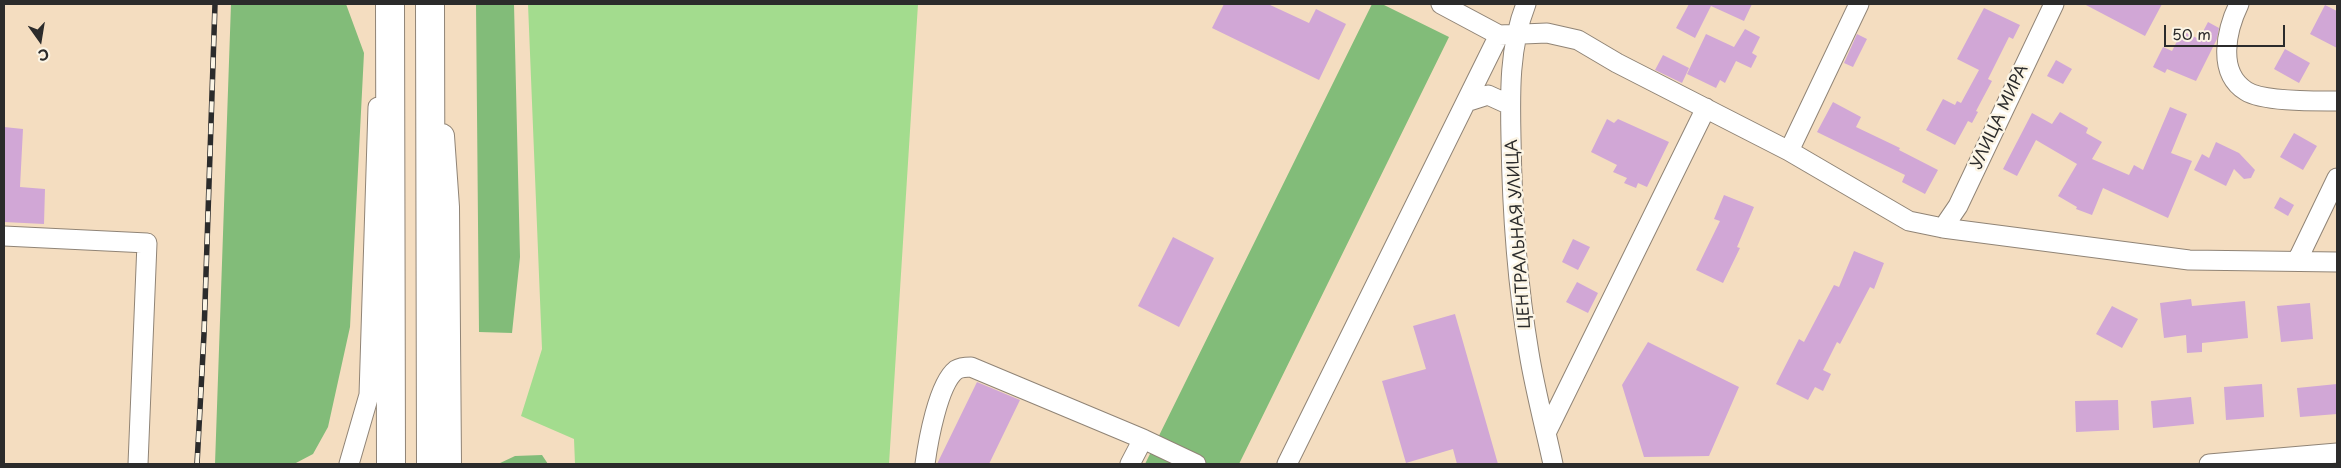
<!DOCTYPE html>
<meta charset="utf-8">
<style>
body{margin:0}
#map{position:relative;width:2341px;height:468px;overflow:hidden;background:#f4ddc0;font-family:"Playpen Sans",sans-serif}
canvas{display:block}
.frame{position:absolute;inset:0;border:5px solid #2b2b2b;pointer-events:none}
.north{position:absolute;left:15px;top:15px;width:50px;height:50px;-webkit-text-stroke:4px #fcf5e5;paint-order:stroke;rotate:167deg;font-size:14px;font-weight:700;line-height:20px;text-align:center;color:#2b2b2b}
.north::after{content:'';display:block;margin:auto;width:18px;height:22px;background:#2b2b2b;clip-path:polygon(50% 0,100% 100%,50% 72%,0 100%)}
.scale{position:absolute;left:2164px;top:25px;width:121px;height:22px;box-sizing:border-box;border:2px solid #2b2b2b;border-top:0;padding-left:6px;font-size:15px;line-height:18px;white-space:nowrap;color:#2b2b2b;-webkit-text-stroke:4px #fcf5e5;paint-order:stroke}
</style>
<div id="map">
<canvas width="2341" height="468"></canvas>
<div class="frame"></div>
<div class="north">С</div>
<div class="scale">50 m</div>
</div>
<script>
const ctx = document.querySelector('canvas').getContext('2d');
ctx.lineJoin = 'round';
function fillPath(path, color) { ctx.fillStyle = color; ctx.fill(path, 'evenodd'); }
function strokePath(path, color, width, dash) { ctx.strokeStyle = color; ctx.lineWidth = width; ctx.lineCap = dash ? 'butt' : 'round'; ctx.setLineDash(dash || []); ctx.stroke(path); }
function drawText(font, color, halo, rows, align = 'center') {
  ctx.font = font + ' "Playpen Sans",sans-serif'; ctx.lineWidth = 5; ctx.setLineDash([]); ctx.textBaseline = 'middle'; ctx.strokeStyle = halo; ctx.fillStyle = color; for (const [text, x, y, turn = 0] of rows) {
    ctx.save(); ctx.translate(x, y); ctx.rotate((+turn || 0) * Math.PI / 180); ctx.textAlign = isNaN(turn) ? turn : align; if (halo) ctx.strokeText(text, 0, 0); ctx.fillText(text, 0, 0); ctx.restore();
  }
}
const green = new Path2D(`
 M528,4H918L889,464H575L574,439L521,416L542,349Z`);
const forest = new Path2D(`
 M231,4H346L364,53L350,327L328,427L313,454L294,464H215Z
 M476,4H514L520,257L512,333L479,332Z
 M1372,4H1382L1449,37L1239,464H1145Z
 M542,455L548,464H498L515,456Z`);
const building = new Path2D(`
 M1224,4H1268L1309,23L1316,9L1346,24L1319,80L1212,28Z
 M1689,4H1752L1744,21L1711,6L1695,38L1676,28Z
 M2084,4H2162L2145,36Z
 M2325,5L2337,11V48L2310,34Z
 M1984,8L2020,25L2013,39L2009,37L1988,79L1992,81L1976,111L1978,112L1972,123L1968,121L1955,145L1926,130L1943,99L1955,105L1957,101L1961,103L1979,70L1957,59Z
 M2208,22L2219,28L2217,39L2196,81L2167,69L2165,73L2153,67L2163,47L2172,51L2182,31L2199,39Z
 M1745,29L1760,37L1752,53L1757,56L1751,68L1736,61L1725,83L1720,80L1716,88L1687,74L1706,34L1734,47Z
 M1857,34L1867,39L1853,67L1844,63Z
 M2285,49L2310,63L2299,83L2274,69Z
 M1663,55L1689,68L1682,83L1655,70Z
 M2056,60L2072,69L2063,84L2047,76Z
 M1833,102L1861,117L1856,127L1900,148L1899,150L1938,170L1925,194L1902,182L1905,175L1817,132Z
 M2170,107L2187,114L2171,153L2192,161L2168,218L2103,188L2092,215L2076,209L2077,207L2058,196L2077,164L2036,140L2017,176L2003,169L2032,113L2052,124L2060,112L2088,128L2086,133L2102,142L2092,159L2129,175L2134,165L2143,170Z
 M1607,119L1614,123L1618,119L1669,142L1647,187L1638,183L1636,188L1624,183L1627,178L1613,172L1617,165L1591,152Z
 M4,127L23,129L20,187L45,189L44,224L4,222Z
 M2294,133L2317,146L2303,170L2280,157Z
 M2216,142L2239,153L2255,170L2251,178L2244,179L2234,169L2226,186L2194,170L2202,154L2209,158Z
 M1724,195L1754,207L1737,247L1740,248L1723,283L1696,270L1720,221L1714,219Z
 M2280,197L2294,205L2288,216L2274,208Z
 M1173,237L1214,258L1179,327L1138,306Z
 M1573,239L1590,247L1578,270L1562,262Z
 M1854,251L1884,263L1874,289L1870,287L1840,344L1837,342L1823,370L1831,374L1823,391L1815,387L1808,400L1776,384L1799,339L1804,342L1834,285L1839,287Z
 M1577,282L1598,293L1588,313L1566,302Z
 M2191,299L2192,306L2245,301L2248,338L2202,343V352L2187,353L2186,335L2164,338L2160,303Z
 M2310,303L2313,339L2281,342L2277,306Z
 M2112,306L2138,319L2122,348L2096,334Z
 M1455,314L1498,464H1457L1453,449L1406,463L1382,381L1426,369L1413,326Z
 M1648,342L1739,387L1709,456L1644,457L1622,385Z
 M977,382L1020,400L989,464H937Z
 M2262,384L2264,417L2226,420L2224,387Z
 M2337,384V414L2300,417L2297,388Z
 M2191,397L2194,424L2153,428L2151,401Z
 M2118,400L2119,430L2076,432L2075,401Z`);
const minor = new Path2D(`
 M1441,4L1499,35
 M1526,4C1509,47 1510,93 1511,138C1512,210 1517,282 1529,353C1535,390 1545,427 1553,464
 M2239,4C2227,29 2216,72 2246,91C2263,102 2316,101 2337,101
 M1466,102L1488,95L1510,105
 M1789,151L1859,4
 M1943,228L1958,206L2054,4
 M4,236L147,243L138,464
 M2297,261L2337,178
 M1546,433L1706,108
 M349,464L369,395L378,107
 M925,464C928,442 938,384 956,370C961,367 966,367 971,367L1143,439L1196,464
 M1130,464L1143,439
 M1287,464L1499,35L1547,33L1578,40L1617,63L1789,151L1909,221L1943,228L2189,260L2337,262
 M2209,464L2337,453`);
const major = new Path2D(`
 M442,136L447,207L449,464`);
const highway = new Path2D(`
 M390,4L391,464
 M430,4L431,464`);
const rail = new Path2D(`
 M197,464L204,334L215,4`);
const streetNames = [
 ["УЛИЦА МИРА",2000,117,-65],
 ["ЦЕНТРАЛЬНАЯ УЛИЦА",1519,234,-94]
];
fillPath(green, '#a3dc8e');
fillPath(forest, '#82bc79');
fillPath(building, '#d1a7d6');
strokePath(minor, '#908476', 21);
strokePath(major, '#908476', 26);
strokePath(highway, '#908476', 30);
strokePath(minor, '#fff', 19);
strokePath(major, '#fff', 24);
strokePath(highway, '#fff', 28);
strokePath(rail, '#2b2b2b', 5.5);
strokePath(rail, '#fcf5e5', 4, [11]);
drawText('16px', '#2b2b2b', '#fcf5e5', streetNames);
</script>
